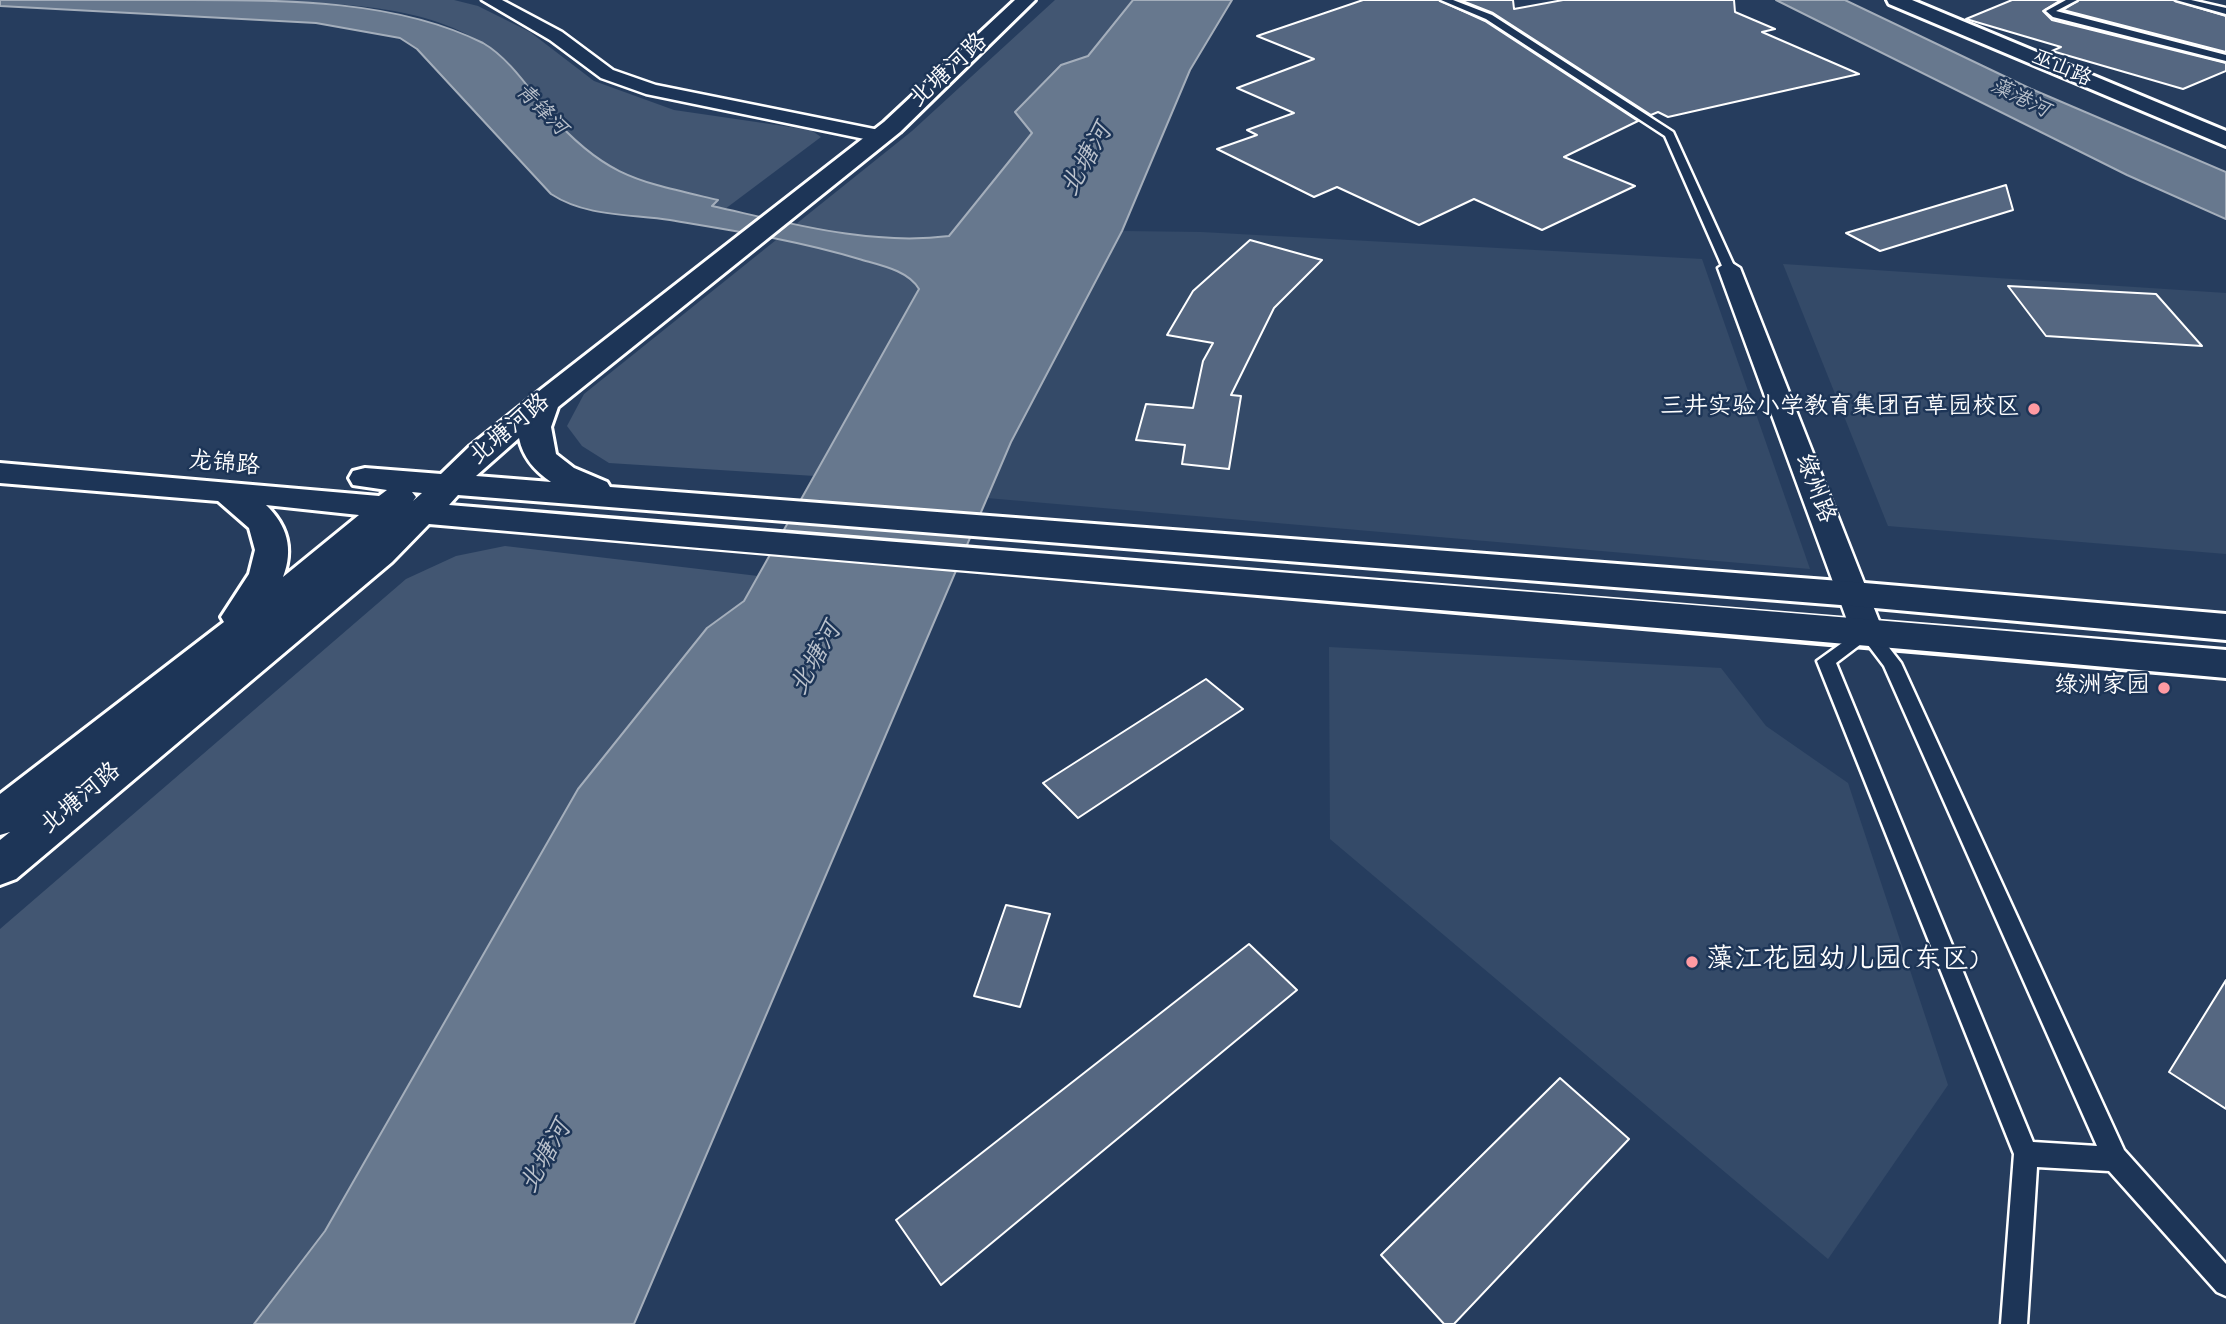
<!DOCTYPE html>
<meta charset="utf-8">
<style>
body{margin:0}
canvas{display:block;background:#263d5e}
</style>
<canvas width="2226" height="1324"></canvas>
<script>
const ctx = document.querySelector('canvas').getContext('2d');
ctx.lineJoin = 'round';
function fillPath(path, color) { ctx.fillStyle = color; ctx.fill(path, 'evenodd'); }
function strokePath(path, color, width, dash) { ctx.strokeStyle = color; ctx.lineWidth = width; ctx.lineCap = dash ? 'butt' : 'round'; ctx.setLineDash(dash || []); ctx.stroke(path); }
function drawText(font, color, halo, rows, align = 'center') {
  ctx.font = font + ' "Indie Flower","LXGW WenKai TC",sans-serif'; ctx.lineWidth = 5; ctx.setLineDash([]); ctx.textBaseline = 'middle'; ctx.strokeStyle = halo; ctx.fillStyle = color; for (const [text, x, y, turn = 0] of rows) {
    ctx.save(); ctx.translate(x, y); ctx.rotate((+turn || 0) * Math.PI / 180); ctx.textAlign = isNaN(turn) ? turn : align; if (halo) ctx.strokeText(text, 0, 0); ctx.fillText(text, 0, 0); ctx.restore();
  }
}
const built = new Path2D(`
 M1122,231L1201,232L1702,259L1810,569L987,498L1011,442Z
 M1783,264L2226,293V554L1888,526Z
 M1329,647L1721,668L1766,726L1848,783L1948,1085L1828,1259L1330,839Z`);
const green = new Path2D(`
 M251,0H454L478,6L530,32L594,81L674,110L811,130L821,137L725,209L711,206L717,200C644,183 606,177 554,118C535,96 516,69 493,51C429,1 328,4 251,0Z
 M1055,0H1133L1088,56L1061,65L1016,111L1032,133L919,289L815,476L609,463L582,446L567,426L584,394L912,131Z
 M505,546L758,576L744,601L707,628L325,1231L254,1324H0V929L406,579L456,556Z`);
const water = new Path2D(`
 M0,0C64,0 128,0 191,0C287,0 397,0 483,43C509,58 529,89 548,112C605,177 637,181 718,200L712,206C789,223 870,246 949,236L1032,133L1015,112L1061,65L1088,56L1133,0H1232L1190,70L1122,231L1011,442L634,1324H254L325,1231L578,789L707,628L744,601L919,289C908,270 879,265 859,259C796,240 735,231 670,220C630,214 586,217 551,194L417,49L400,38L316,23L0,6Z
 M1776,0H1845L2029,88L2226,172V219L2127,175Z`);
const building = new Path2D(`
 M1363,0H1439L1485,21L1638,121L1564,157L1635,186L1542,230L1474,199L1419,225L1337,187L1314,197L1217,149L1257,135L1247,130L1294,113L1237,88L1314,59L1257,36Z
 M1460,0H1513L1514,9L1563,0H1734L1735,12L1775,29L1762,32L1859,74L1668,117L1658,112L1651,115L1493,13Z
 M2012,0H2061L2043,11L2052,20L2226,63V71L2183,89L2052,51L2061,47L1966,19Z
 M2079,0H2173L2226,16V52L2063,10Z
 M2006,185L2013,210L1880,251L1846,233Z
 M1250,240L1322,260L1274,308L1231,395L1241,396L1229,469L1182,464L1185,445L1136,440L1146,404L1193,408L1203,361L1213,343L1167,335L1193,291Z
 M2008,286L2156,294L2202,346L2046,336Z
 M1206,679L1243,709L1078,818L1043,783Z
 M1006,905L1050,914L1020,1007L974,996Z
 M1249,944L1297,990L941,1285L896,1220Z
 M2226,980V1109L2169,1072Z
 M1560,1078L1629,1139L1454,1324H1444L1381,1255Z`);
const service = new Path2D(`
 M1441,0H1453L1492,15L1673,132L1735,268L1733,271L1723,268L1665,136L1486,19Z
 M2066,0H2077L2056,11L2226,55V61L2053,17L2046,11Z
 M2176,0H2191L2226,8V14Z
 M1867,625L1873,627L1901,663L2124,1150L2226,1264V1296L2217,1292L2109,1171L2037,1167L2027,1324H2001L2014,1154L1817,661ZM1865,641L1884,666L2097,1146L2033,1142L1836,663Z`);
const minor = new Path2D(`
 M482,0H502L562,32L613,70L656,85L879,130L889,136L879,142L646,94L601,78L550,40Z
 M1729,261L1740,268L1883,631L1878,639L1867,642L1856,639L1851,631L1718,268Z`);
const tertiary = new Path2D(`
 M1887,0H1912L2226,131V146L1889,4Z`);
const secondary = new Path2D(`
 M1015,0H1035L900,132L558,407L551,427L556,454L574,468L607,482L610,487L1853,582L2226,614V640L1853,606L458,495L449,505C1041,556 1634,597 2226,650V678C1628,622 1028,579 429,524L392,562L16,879L0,885V840L10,832L0,835V794L224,622L221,617L249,574L255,550L249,528L218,501L0,483V463L379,496L387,490L353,485L349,478L353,471L365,468L441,474L470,446L534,395L884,122ZM519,438C523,458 535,471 551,482L476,476ZM412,492L422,493L413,501L416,497ZM266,505L359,515L283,577C294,549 287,525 266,505Z`);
const markers = [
 [2034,409,7,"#ff9aa2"],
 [2164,688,7,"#ff9aa2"],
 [1692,962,7,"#ff9aa2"]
];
const farStreetnames = [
 ["巫山路",2061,70,23]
];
const farWaternames = [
 ["藻港河",2019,100,26],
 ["青锋河",540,111,45]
];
const streetNames = [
 ["北塘河路",950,72,-43],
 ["北塘河路",511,431,-40],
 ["龙锦路",224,466,5],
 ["绿州路",1813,489,69],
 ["北塘河路",82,800,-40]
];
const poiNames = [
 ["三井实验小学教育集团百草园校区",2020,409],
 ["绿洲家园",2150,688]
];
const waterNames = [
 ["北塘河",1089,161,-61],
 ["北塘河",818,660,-61],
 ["北塘河",548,1158,-61]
];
const nearPoinames = [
 ["藻江花园幼儿园(东区)",1706,962]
];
fillPath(built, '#344a68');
fillPath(green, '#425672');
fillPath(water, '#67788e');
strokePath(water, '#a4aebb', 2);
fillPath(building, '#556781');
strokePath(building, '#fff', 2);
strokePath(service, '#fff', 5);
strokePath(minor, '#fff', 5);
strokePath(tertiary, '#fff', 6);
strokePath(secondary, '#fff', 6);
fillPath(service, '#1d3557');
fillPath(minor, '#1d3557');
fillPath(tertiary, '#1d3557');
fillPath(secondary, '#1d3557');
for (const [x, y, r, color] of markers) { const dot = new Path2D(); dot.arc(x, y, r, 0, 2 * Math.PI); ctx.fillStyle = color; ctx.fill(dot); strokePath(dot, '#1d3557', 2.5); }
drawText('21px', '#fff', '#1d3557', farStreetnames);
drawText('italic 21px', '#bbc2cc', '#1d3557', farWaternames);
drawText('24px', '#fff', '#1d3557', streetNames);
drawText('24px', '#fff', '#1d3557', poiNames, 'right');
drawText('italic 26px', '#bbc2cc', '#1d3557', waterNames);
drawText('28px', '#fff', '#1d3557', nearPoinames, 'left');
</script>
